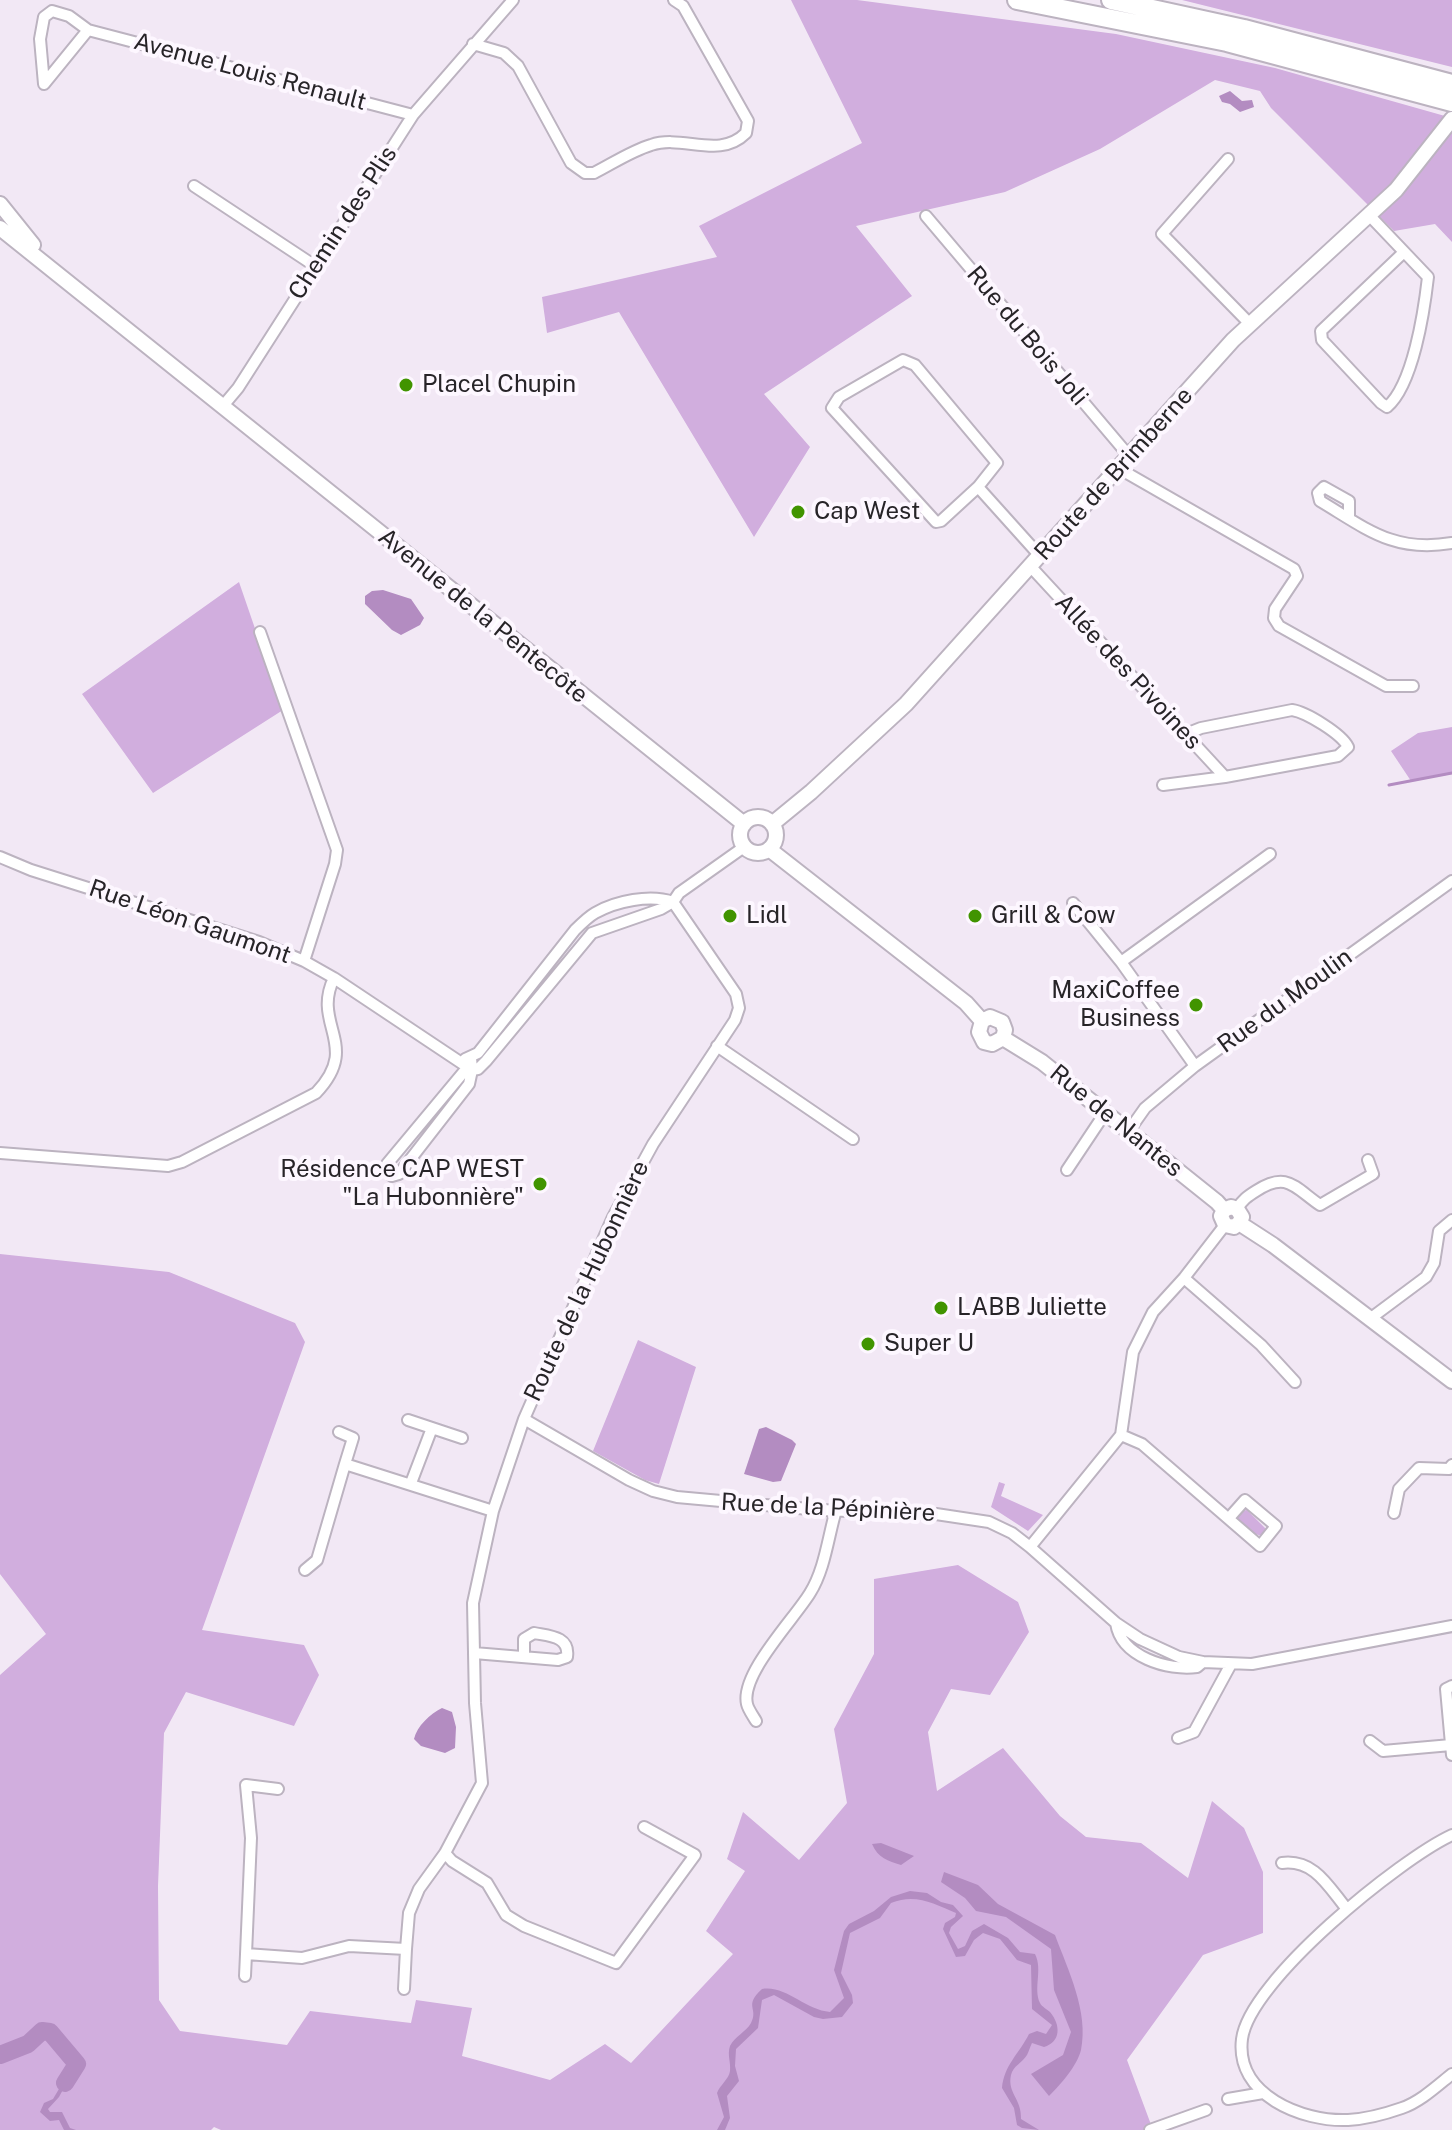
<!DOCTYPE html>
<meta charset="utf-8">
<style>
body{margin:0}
canvas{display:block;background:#f2e8f5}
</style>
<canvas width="1452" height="2130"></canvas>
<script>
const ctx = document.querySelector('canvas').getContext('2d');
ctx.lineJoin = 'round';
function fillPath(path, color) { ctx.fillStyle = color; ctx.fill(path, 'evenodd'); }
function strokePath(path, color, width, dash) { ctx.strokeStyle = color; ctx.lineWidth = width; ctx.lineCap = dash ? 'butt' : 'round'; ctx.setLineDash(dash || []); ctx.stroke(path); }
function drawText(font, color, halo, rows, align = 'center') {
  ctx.font = font + ' "Public Sans",sans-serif'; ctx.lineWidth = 8; ctx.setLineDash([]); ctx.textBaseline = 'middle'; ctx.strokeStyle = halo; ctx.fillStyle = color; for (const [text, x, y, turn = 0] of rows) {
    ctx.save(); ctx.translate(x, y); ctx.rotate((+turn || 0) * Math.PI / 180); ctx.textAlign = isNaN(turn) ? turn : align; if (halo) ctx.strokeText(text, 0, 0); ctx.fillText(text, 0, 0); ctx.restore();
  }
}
const green = new Path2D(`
 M791,0H857L1116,34L1275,68L1452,118V242L1435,224L1394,231L1271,108L1260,91L1215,80L1100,149L1005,192L856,226L912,296L764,394L810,447L754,537L619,312L547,333L542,297L717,257L699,226L862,143Z
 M1182,0H1452V67Z
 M239,582L283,710L153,793L82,694Z
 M1452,727V774L1411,781L1391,751L1418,733Z
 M0,1254L169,1272L295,1323L305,1342L202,1630L304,1645L319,1675L294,1726L186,1692L164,1733L158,1886L159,2000L180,2031L287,2045L310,2011L411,2023L416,2000L472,2008L462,2056L550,2080L605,2044L631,2063L733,1954L706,1931L745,1871L727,1859L743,1812L799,1860L847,1803L834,1729L874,1654V1579L958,1565L1018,1602L1029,1632L990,1695L951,1689L928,1732L937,1791L1003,1748L1060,1816L1086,1837L1141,1843L1188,1878L1212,1801L1244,1828L1263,1872V1933L1203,1955L1127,2060L1153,2130H221L214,2127L211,2130H0V1675L46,1634L0,1574Z
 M638,1340L696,1367L659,1484L645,1480L593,1451Z
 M999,1482L1005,1484L1001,1496L1043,1515L1028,1531L991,1507Z
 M1247,1510L1268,1531L1262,1536L1252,1533L1237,1519L1240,1511Z`);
const water = new Path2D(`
 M1230,91L1242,101L1252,100L1254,107L1240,112L1230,104L1222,102L1219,96Z
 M383,590L411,599L424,618L420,625L401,635L392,630L365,604V596L372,591Z
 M766,1427L792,1440L796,1444L781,1481L773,1482L744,1474L759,1429Z
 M442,1708L452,1712L456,1727L455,1748L445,1753L421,1746L414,1739C417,1726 430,1714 442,1708Z
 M881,1843L914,1856L901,1865C888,1861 878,1858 872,1844Z
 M944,1872L978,1885L998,1904L1055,1935C1068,1970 1089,2012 1081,2050C1077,2066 1061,2084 1049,2096L1031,2074L1063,2055L1071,2032L1054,1990L1051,1949L1006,1917L976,1911L965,1898L941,1882Z
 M910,1891L927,1893L941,1902L953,1905L963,1916L951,1927L949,1933L958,1949L965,1946L972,1931L984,1924L1008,1938L1020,1952L1035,1954C1043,1970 1033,1988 1040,2003C1042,2007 1047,2009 1050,2012C1061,2025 1061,2042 1044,2047L1032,2043C1030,2047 1029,2051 1027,2055C1022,2063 1013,2066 1011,2075C1007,2093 1022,2099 1021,2119L1039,2130L1022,2128L1017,2125L1014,2108L1002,2088C1004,2065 1019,2054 1029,2034L1037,2031L1046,2034L1052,2025L1032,2009L1031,1965L1017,1960L1000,1939L983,1933L974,1940L965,1956L956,1957L943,1929L945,1923L955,1917L956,1913C934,1904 916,1893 891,1903L880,1918L850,1933L841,1973L852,1995L853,2003L842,2017L823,2019L814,2017L774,1995L762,2000L758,2028L736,2049L735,2066L739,2081L727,2096L730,2118L725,2130H717L724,2117L717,2093C720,2085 729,2079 730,2071C731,2062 727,2055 730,2046C735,2036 746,2032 751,2023C759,2008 743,2006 762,1989C786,1985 805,2010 830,2012L844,1998L834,1970L844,1931L849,1924L874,1911L891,1897Z
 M75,2062H78L59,2097L48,2109L50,2112H62L70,2128L76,2130H64L59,2120L50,2121L40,2112L44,2103L53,2099Z`);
const stream = new Path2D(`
 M1389,785L1452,773`);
const river = new Path2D(`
 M0,2055L28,2044L42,2031L50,2032L77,2064L65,2083`);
const street = new Path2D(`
 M88,30L44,84L40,39L44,17L52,11L69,16L88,30L413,115
 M473,44L504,53L518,66L571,163L585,173H594C612,164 631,151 651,145C683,134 719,160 746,133L748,121L683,6L674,0
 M1228,159L1162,234L1251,325
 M194,186L315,266
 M1369,215L1428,277C1424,312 1413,385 1387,407L1381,403L1322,340L1321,331L1403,253
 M926,216L1129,456
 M903,360L915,365L997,463L978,487L941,521L936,522L832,408L839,397Z
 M222,407L238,388L413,115L513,0
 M1118,468L1294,569L1297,576L1275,609L1274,618L1279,626L1386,686H1413
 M978,487L1040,556
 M1349,518V501L1324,487L1318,493L1320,501C1367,529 1394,553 1452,543
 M1031,567L1225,777
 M260,632L337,850L335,864L304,961
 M1163,785L1225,777L1338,756L1348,747C1342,734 1306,712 1292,710L1201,728L1186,734
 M0,857L31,870L259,942L304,961L334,978L472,1070L478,1069L486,1061L592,933L661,909L673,902L679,893L744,847
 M1073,903L1121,962
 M717,1046L853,1139
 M471,1058L472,1070L469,1084L399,1174L392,1176L386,1172L387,1164L467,1068Z
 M465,1059L478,1053L575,930C581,924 588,917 595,913C616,901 650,894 673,902
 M1195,1066L1121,962L1270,854
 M1128,1132L1145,1108L1195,1066L1452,881
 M0,1153L168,1166L182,1162L316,1093C362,1045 311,1025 334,978
 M1067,1170L1105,1113
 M1237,1209C1242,1200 1248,1196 1256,1191C1287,1171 1294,1187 1320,1205L1373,1174L1368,1160
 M1184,1278L1261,1345L1295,1382
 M1371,1318L1426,1277L1434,1263L1439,1231L1452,1220
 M524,1419L629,1480L653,1491L677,1497L820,1510L936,1514L989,1522L1012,1533L1030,1547L1116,1623L1140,1639L1179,1657L1203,1662L1252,1664L1452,1626
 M408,1420L462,1438
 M339,1432L353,1438L345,1464
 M1121,1435L1142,1444L1260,1546L1276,1526L1245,1500L1229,1518
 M411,1483L432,1428
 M1394,1513L1399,1489L1419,1468L1449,1469L1452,1465
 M1030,1547L1121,1435L1133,1352L1153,1312L1184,1278L1225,1225
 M305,1570L317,1560L345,1464L493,1511
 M1116,1623C1121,1657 1168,1671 1197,1667L1203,1662
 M474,1653L558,1660L567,1657C570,1636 549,1636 534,1633L524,1639V1656
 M1452,1686L1446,1689L1452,1755
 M756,1721C753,1716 748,1709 747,1704C740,1674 795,1618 810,1593C825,1569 828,1537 836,1510
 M1178,1738L1194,1732L1231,1664
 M1370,1741L1383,1751L1451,1745
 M278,1789L246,1785L251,1838L246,1954L302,1958L349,1946L406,1949L409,1913L419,1889L445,1853L482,1783L475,1703L473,1603L493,1511L524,1419L613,1217L653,1144L735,1020L739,1008L736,994L673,902
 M1452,1835C1400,1859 1249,1981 1242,2039C1235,2095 1302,2122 1348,2120C1366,2119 1385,2114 1402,2108C1420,2102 1437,2086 1452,2074
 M445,1853L452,1861L487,1883L506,1915L524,1926L616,1963L695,1855L644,1827
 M1282,1863C1314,1859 1328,1886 1346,1908
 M245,1976L246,1954
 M404,1989L406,1949
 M1228,2099L1263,2093
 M1150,2130L1206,2110`);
const secondary = new Path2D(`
 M0,204L33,245
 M0,228L744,824
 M740 835a18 18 0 1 1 36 0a18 18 0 1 1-36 0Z
 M772,824L811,792L906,704L1233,340L1396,190L1452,119
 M769,849L966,1003L982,1021
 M982,1021L979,1032L984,1042L992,1044L1003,1038
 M982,1021L990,1017L1002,1022L1005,1030L1003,1038
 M1003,1038L1042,1062L1217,1202L1224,1210L1221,1216L1225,1225L1234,1227L1239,1223
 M1224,1210L1231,1207L1237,1209L1242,1217L1239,1223
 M1239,1223L1273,1245L1452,1381`);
const highway = new Path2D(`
 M1017,0L1227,42L1452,102
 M1111,0L1244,29L1452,84`);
const markers = [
 [406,385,8,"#419400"],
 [798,512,8,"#419400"],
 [730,916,8,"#419400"],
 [975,916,8,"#419400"],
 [1196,1005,8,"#419400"],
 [540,1184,8,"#419400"],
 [941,1308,8,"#419400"],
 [868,1344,8,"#419400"]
];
const streetNames = [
 ["Avenue Louis Renault",250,72,15],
 ["Chemin des Plis",343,223,-57],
 ["Rue du Bois Joli",1027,336,50],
 ["Route de Brimberne",1114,474,-48],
 ["Avenue de la Pentecôte",483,616,39],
 ["Allée des Pivoines",1128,672,47],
 ["Rue Léon Gaumont",190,922,19],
 ["Rue du Moulin",1285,1001,-36],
 ["Rue de Nantes",1116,1121,39],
 ["Route de la Hubonnière",587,1281,-65],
 ["Rue de la Pépinière",828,1508,3]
];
const poiNames = [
 ["Placel Chupin",422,385],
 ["Cap West",814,512],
 ["Lidl",746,916],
 ["Grill & Cow",991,916],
 ["MaxiCoffee",1180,991,"right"],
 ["Business",1180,1019,"right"],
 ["Résidence CAP WEST",524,1170,"right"],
 ["\"La Hubonnière\"",524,1198,"right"],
 ["LABB Juliette",957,1308],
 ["Super U",884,1344]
];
fillPath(green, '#d1aede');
fillPath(water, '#b38cc1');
strokePath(stream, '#b38cc1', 3);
strokePath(river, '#b38cc1', 18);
strokePath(street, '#bcb3c0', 14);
strokePath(secondary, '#bcb3c0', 18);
strokePath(highway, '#bcb3c0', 22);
strokePath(street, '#fff', 10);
strokePath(secondary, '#fff', 14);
strokePath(highway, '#fff', 18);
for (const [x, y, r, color] of markers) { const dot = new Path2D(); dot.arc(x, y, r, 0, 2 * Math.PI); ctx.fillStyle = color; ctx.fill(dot); strokePath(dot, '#fdf7ff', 3); }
drawText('24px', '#272428', '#fdf7ff', streetNames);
drawText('24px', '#272428', '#fdf7ff', poiNames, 'left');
</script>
